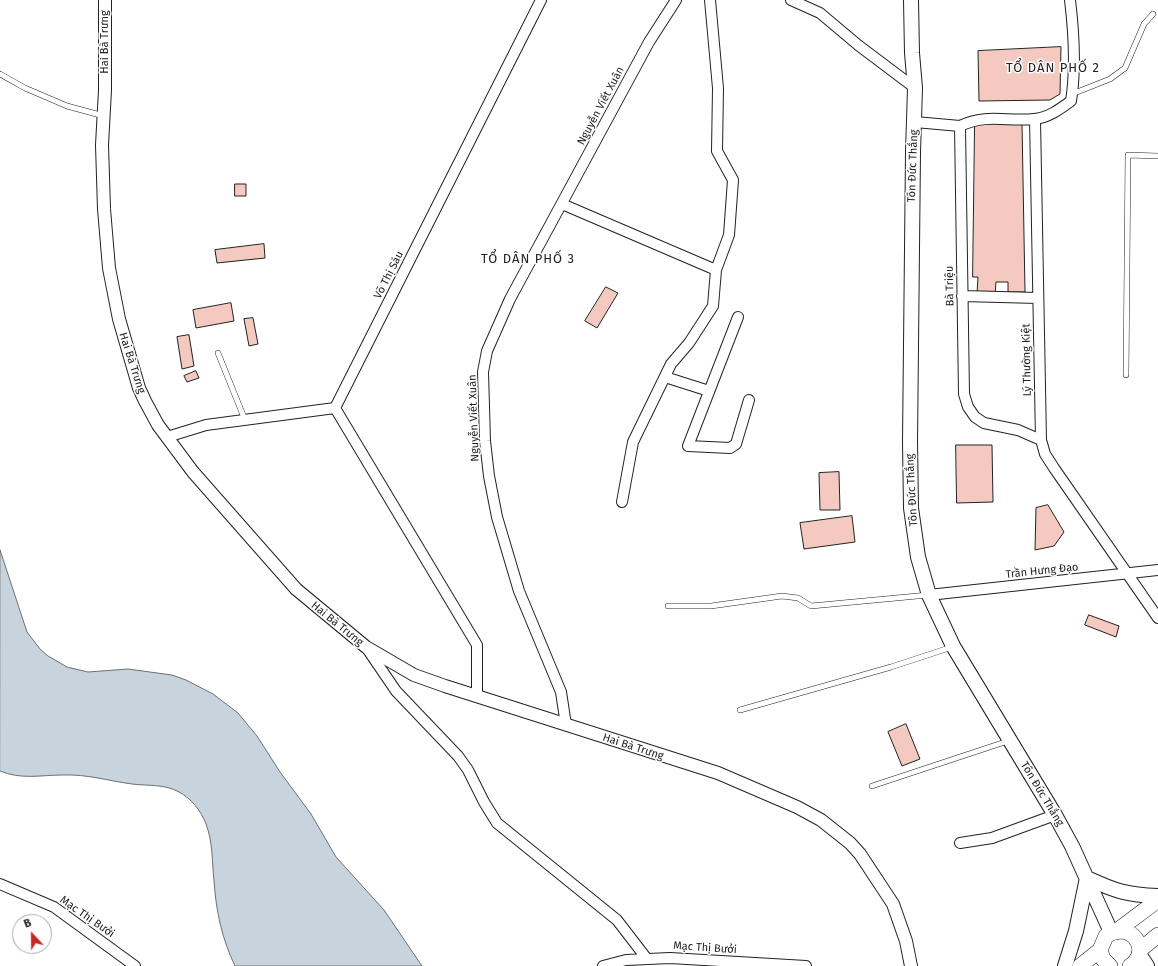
<!DOCTYPE html>
<meta charset="utf-8">
<style>
body{margin:0}
#map{position:relative;width:1158px;height:966px;overflow:hidden;background:#fff;font-family:"Fira Sans",sans-serif}
canvas{display:block}
.north{position:absolute;left:12px;top:914px;width:40px;height:40px;box-sizing:border-box;background:#fff;border:1px solid #a7a7a7;border-radius:50%;rotate:338deg;font-size:11px;font-weight:700;line-height:16px;text-align:center;color:#222}
.north::after{content:'';display:block;margin:auto;width:14px;height:18px;background:#c62828;clip-path:polygon(50% 0,100% 100%,50% 72%,0 100%)}
</style>
<div id="map">
<canvas width="1158" height="966"></canvas>
<div class="north">B</div>
</div>
<script>
const ctx = document.querySelector('canvas').getContext('2d');
ctx.lineJoin = 'round';
function fillPath(path, color) { ctx.fillStyle = color; ctx.fill(path, 'evenodd'); }
function strokePath(path, color, width, dash) { ctx.strokeStyle = color; ctx.lineWidth = width; ctx.lineCap = dash ? 'butt' : 'round'; ctx.setLineDash(dash || []); ctx.stroke(path); }
function drawText(font, color, halo, rows, align = 'center') {
  ctx.font = font + ' "Fira Sans",sans-serif'; ctx.lineWidth = 3; ctx.setLineDash([]); ctx.textBaseline = 'middle'; ctx.strokeStyle = halo; ctx.fillStyle = color; for (const [text, x, y, turn = 0] of rows) {
    ctx.save(); ctx.translate(x, y); ctx.rotate((+turn || 0) * Math.PI / 180); ctx.textAlign = isNaN(turn) ? turn : align; if (halo) ctx.strokeText(text, 0, 0); ctx.fillText(text, 0, 0); ctx.restore();
  }
}
const water = new Path2D(`
 M0,550L27,632L40,649L48,656L67,667L88,672L128,669L172,675L186,680L213,694L238,713L257,736L280,772L311,814L336,857L384,910L422,966H235C222,939 216,911 214,881C212,863 213,842 206,824C201,811 192,799 179,792C165,784 148,786 132,784C109,781 87,774 63,775C41,775 21,780 0,771Z`);
const building = new Path2D(`
 M1061,47L1060,94L1050,100L979,101L978,51Z
 M975,122L1022,123L1025,292H1008V282H996L995,295L977,294L978,277H973Z
 M235,184H246V196H235Z
 M264,244L265,258L217,263L215,250Z
 M606,287L618,293L597,328L585,321Z
 M231,303L234,321L196,328L193,310Z
 M253,318L258,344L249,346L244,319Z
 M189,335L194,366L182,369L177,337Z
 M196,371L199,378L187,382L184,376Z
 M956,445H992L993,502L957,503Z
 M839,472L840,510H820L819,473Z
 M1048,505L1064,532L1054,546L1035,550L1036,508Z
 M852,516L855,542L804,549L800,523Z
 M1089,615L1119,626L1116,637L1085,625Z
 M906,724L920,759L902,766L888,732Z`);
const service = new Path2D(`
 M0,74L25,88L67,106L104,116
 M1072,94L1110,79L1125,68L1144,24L1153,14
 M218,353L245,420
 M1126,375L1128,155L1158,156
 M668,606H711L782,596L798,598L811,606L928,595
 M740,710L891,667L952,647
 M872,786L1008,741`);
const minor = new Path2D(`
 M791,0L820,13L858,45L915,88
 M1035,119L1041,440L1045,454L1054,468L1158,618
 M915,122L960,126L964,394L968,407L975,417L984,423L1018,430L1041,440
 M960,126C987,113 1007,122 1034,119C1048,118 1060,109 1071,101C1076,69 1074,33 1070,0
 M562,204L716,270
 M962,296L1038,298
 M738,317L688,446L730,448L736,444L749,400
 M665,377L709,391
 M335,408L477,645V696
 M167,437L206,425L335,408L541,0
 M622,502L633,442L671,364L689,343L713,306L716,270L729,235L733,180L717,151L718,88L710,0
 M929,595L1158,570
 M366,647L396,691L458,756L468,770L484,802L497,823L617,920L647,959
 M566,725L561,692L519,591L497,517L489,476L485,441L483,372L487,351L510,299L649,42L676,0
 M960,843L992,838L1055,815
 M0,884L54,907L135,966
 M603,966L626,960L670,958L806,966`);
const tertiary = new Path2D(`
 M105,0V90L102,145L104,209L109,268L119,319L139,388L145,401L158,425L193,472L296,589L366,647L414,675L445,686L718,773L797,807L821,820L850,843L860,854L893,904L906,941L911,966`);
const secondary = new Path2D(`
 M911,0L912,53L915,88L913,152L910,442L911,508L918,557L929,595L953,646L1055,815L1072,846L1111,932
 M1087,878C1115,891 1127,895 1158,896
 M1139,954L1147,966
 M1065,966L1076,931L1087,878`);
const primary = new Path2D(`
 M1118,930L1158,900
 M1140,950L1158,935
 M1080,966L1100,950
 M1110,966L1103,959L1100,950L1106,936C1131,919 1153,951 1130,966`);
const streetNames = [
 ["Hai Bà Trưng",105,42,-90],
 ["Nguyễn Viết Xuân",601,106,-62],
 ["Tôn Đức Thắng",913,166,-88],
 ["Võ Thị Sáu",389,275,-63],
 ["Bà Triệu",950,286,-91],
 ["Lý Thường Kiệt",1027,360,-91],
 ["Hai Bà Trưng",132,363,72],
 ["Nguyễn Viết Xuân",474,418,-92],
 ["Tôn Đức Thắng",912,490,-93],
 ["Trần Hưng Đạo",1042,571,-6],
 ["Hai Bà Trưng",337,624,39],
 ["Hai Bà Trưng",633,747,18],
 ["Tôn Đức Thắng",1042,794,59],
 ["Mạc Thị Bưởi",87,917,35],
 ["Mạc Thị Bưởi",705,948,4]
];
const quarterNames = [
 ["TỔ DÂN PHỐ 2",1053,68],
 ["TỔ DÂN PHỐ 3",528,259]
];
fillPath(water, '#c7d3dd');
strokePath(water, '#6f6f6f', 1);
fillPath(building, '#f3c9c0');
strokePath(building, '#222', 1);
strokePath(service, '#222', 6);
strokePath(minor, '#222', 12);
strokePath(tertiary, '#222', 14);
strokePath(secondary, '#222', 16);
strokePath(primary, '#222', 16);
strokePath(service, '#fff', 5);
strokePath(minor, '#fff', 10);
strokePath(tertiary, '#fff', 12);
strokePath(secondary, '#fff', 14);
strokePath(primary, '#fff', 15);
drawText('11px', '#222', '#fff', streetNames);
ctx.letterSpacing = '1px';
drawText('13px', '#222', '#fff', quarterNames);
ctx.letterSpacing = '0px';
</script>
